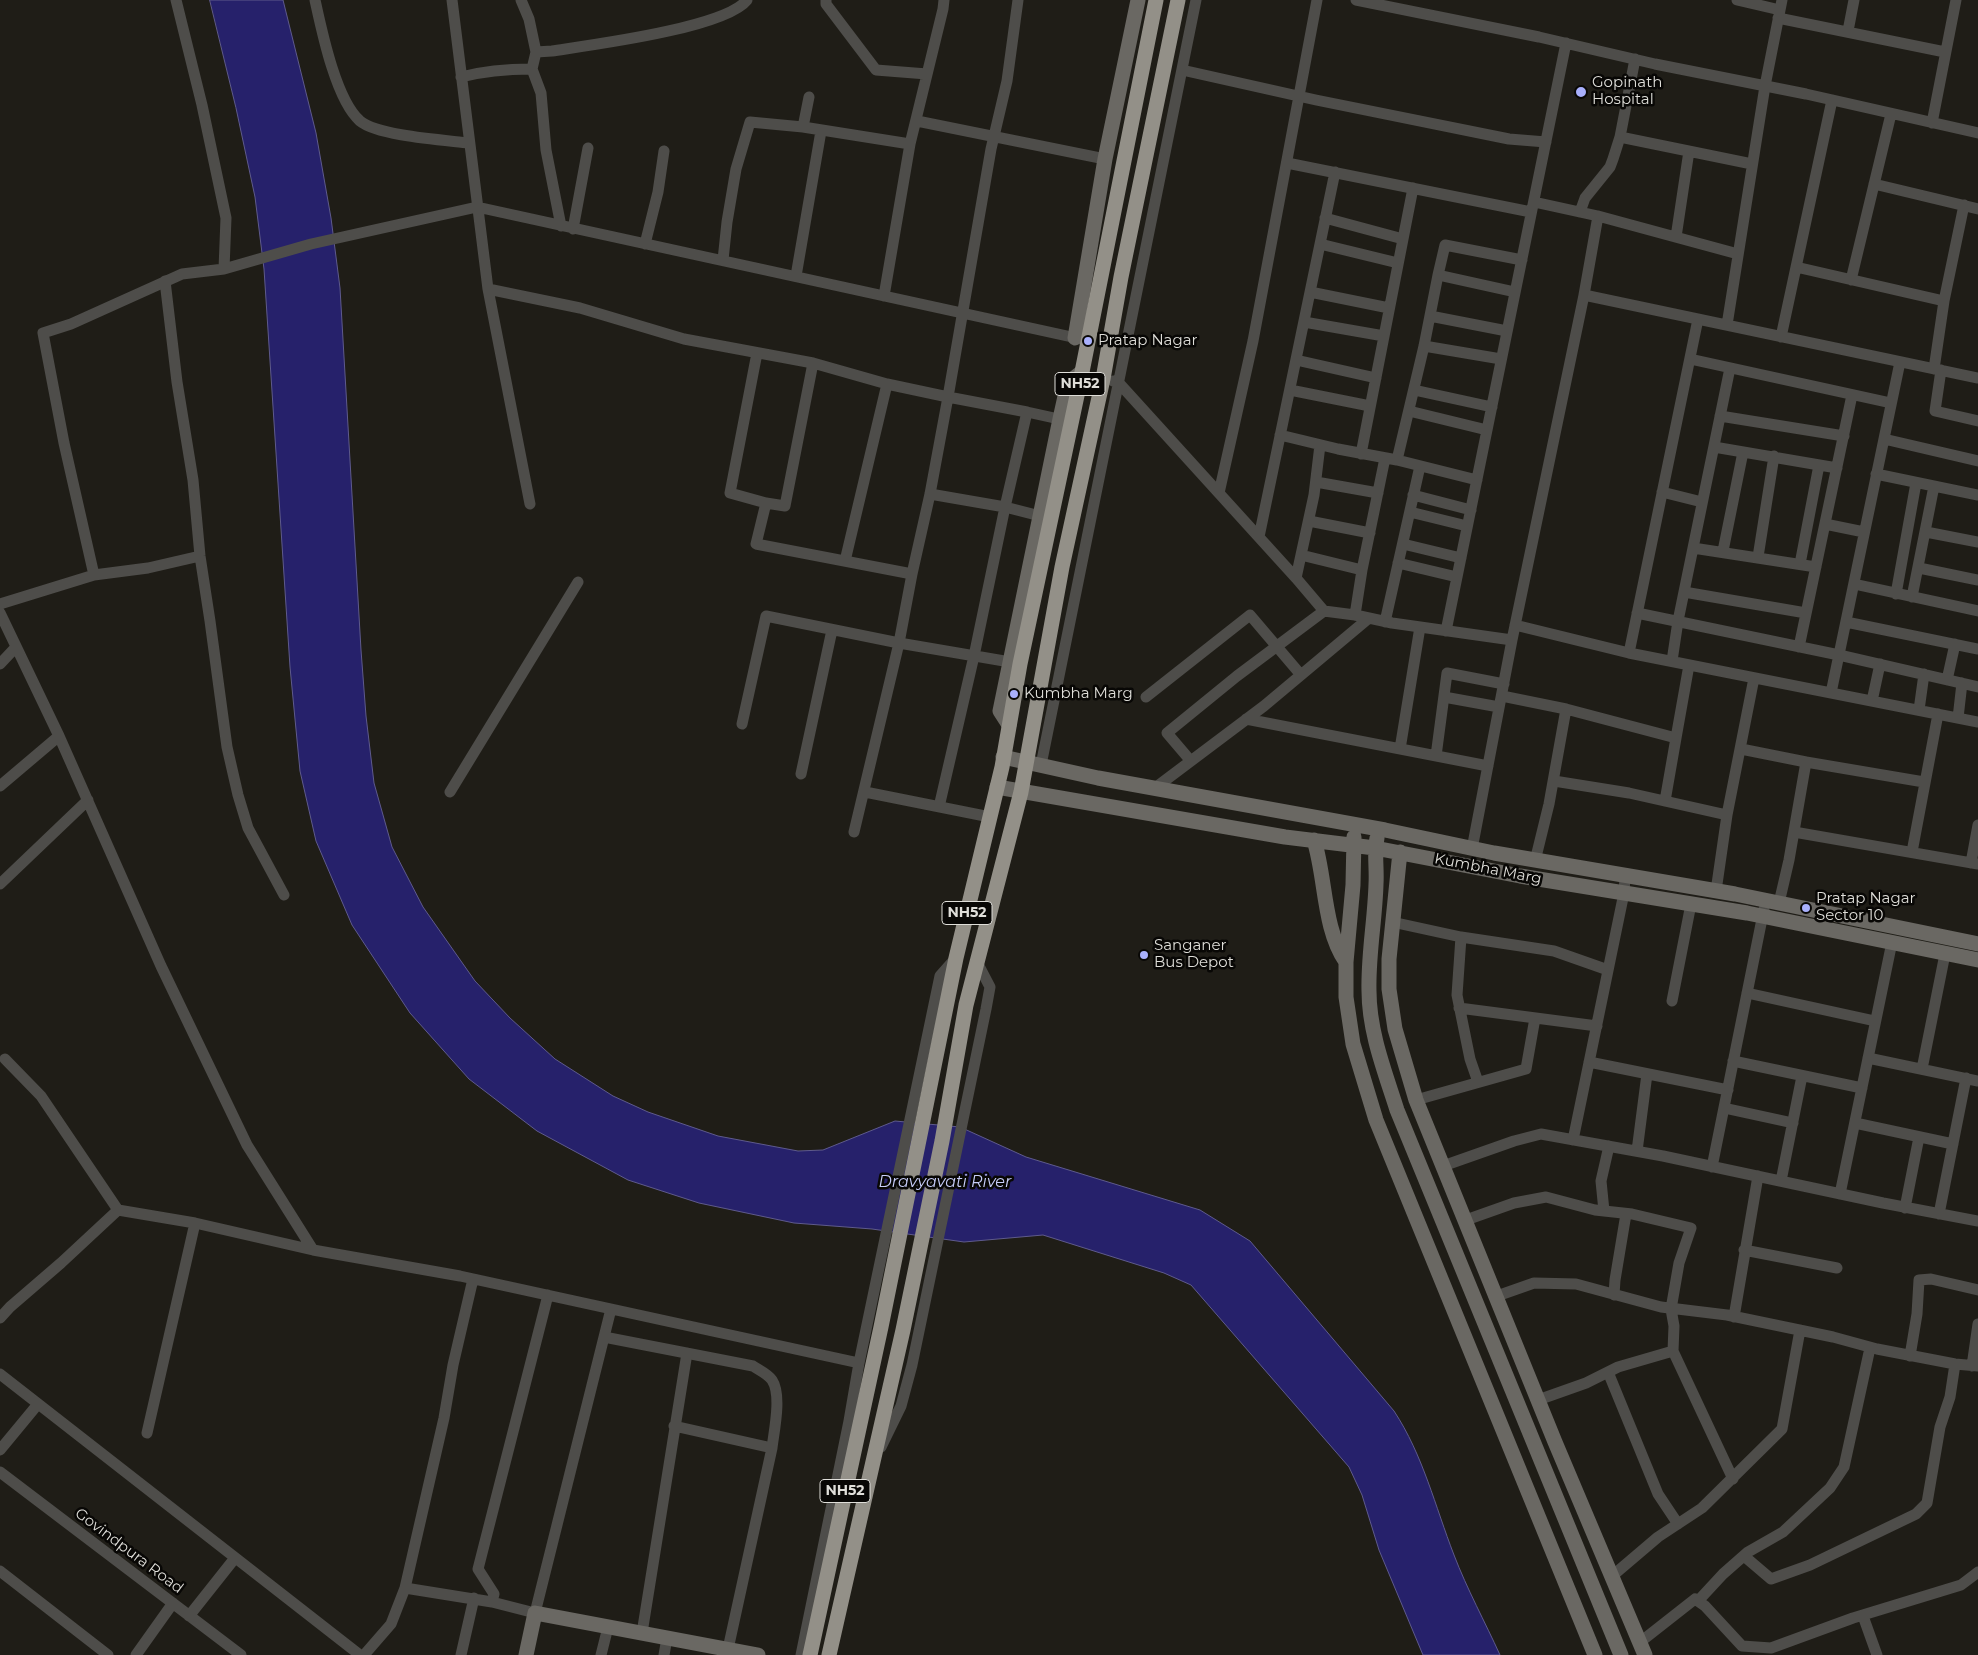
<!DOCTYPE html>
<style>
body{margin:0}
canvas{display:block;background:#1f1d17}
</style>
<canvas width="1978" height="1655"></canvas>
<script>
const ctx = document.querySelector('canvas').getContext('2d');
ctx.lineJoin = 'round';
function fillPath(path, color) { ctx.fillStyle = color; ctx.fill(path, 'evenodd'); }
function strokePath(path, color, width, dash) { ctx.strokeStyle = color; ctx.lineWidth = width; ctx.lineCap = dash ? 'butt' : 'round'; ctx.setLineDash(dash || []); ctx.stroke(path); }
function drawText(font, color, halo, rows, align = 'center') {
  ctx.font = font + ' Montserrat,sans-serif'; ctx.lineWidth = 5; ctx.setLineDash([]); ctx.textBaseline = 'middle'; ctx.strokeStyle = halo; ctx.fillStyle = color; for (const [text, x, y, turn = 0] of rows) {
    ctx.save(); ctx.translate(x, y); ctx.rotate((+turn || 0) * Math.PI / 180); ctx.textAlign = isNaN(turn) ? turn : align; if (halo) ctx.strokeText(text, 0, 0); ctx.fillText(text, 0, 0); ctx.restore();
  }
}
const water = new Path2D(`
 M210,0H283L316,133L331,218L340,288L361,650L366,716L374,783L392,847L423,907L475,981L510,1018L555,1059L613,1096L648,1112L718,1136L798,1151L823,1150L895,1121L960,1127L1026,1157L1200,1210L1250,1241L1394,1411C1423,1455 1435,1506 1454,1555C1467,1589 1485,1622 1500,1655H1423L1379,1550L1362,1495L1349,1467L1191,1285L1164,1273L1043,1235L964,1242L872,1229L794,1223L699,1203L628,1180L537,1131L469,1079L410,1013L352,925L316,841L300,771L290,667L264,269L255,197L236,108Z`);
const street = new Path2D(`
 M176,0L202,105L226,218L224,269
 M315,0C322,32 336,100 360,121C378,136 444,140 469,143
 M452,0L488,289L530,504
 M521,0L529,19L536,52
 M826,0V4L876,70L927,74
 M1018,0L1007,81L991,149L948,397L1027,412L1005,507L1048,518
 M1356,0L1539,37L1655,64L1806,94L1978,133
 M1737,0L1780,10
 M1778,18L1945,52
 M1848,31L1854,0
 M532,69L541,93L546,150L561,226
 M1182,70L1316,100L1509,139L1546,142
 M461,77C484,71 507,69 532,69L536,52L552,51C591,45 725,28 747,0
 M917,121L1105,159
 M1932,123L1956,0
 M803,127L910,144
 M1620,137L1752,164
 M1287,163L1531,212
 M1874,184L1978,209
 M1534,202L1598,216L1738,254
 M1580,212L1585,198L1610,167L1613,159L1620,137L1635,59
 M1325,218L1403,239
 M573,229L588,148
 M1676,237L1689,151
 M645,244L658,192L664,151
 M1320,244L1398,263
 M723,260L727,222L736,169L750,122L803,127L809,97
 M1796,267L1944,301
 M1438,275L1445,245L1522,260
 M796,276L821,131
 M1851,280L1891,114
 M165,281L177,382L193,480L200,556L210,621L227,747L238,795L248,828L284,895
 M488,289L580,308L684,339L813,363L887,384L948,397L930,494L912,574
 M1310,292L1389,308
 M1584,295L1978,378
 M884,296L910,144L943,9L944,0
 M1430,316L1507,331
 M1304,322L1384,336
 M1727,325L1765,86L1782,0
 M1781,337L1832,100
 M1424,346L1501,359
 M757,353L730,493L766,503L785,506L813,363
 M1690,359L1891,403
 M1296,360L1376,378
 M1934,369L1944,301L1964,205
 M1941,370L1935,411L1978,421
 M1113,381L1118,382L1296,578L1324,611L1355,615L1392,623L1512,640
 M1290,390L1370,406
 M1414,390L1492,407
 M1409,411L1487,430
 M1027,412L1068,421
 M1720,416L1844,436
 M1280,435L1338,449L1397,460L1477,480
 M1884,439L1978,461
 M1714,447L1837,468
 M1361,454L1413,188
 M1397,460L1424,346L1438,275L1515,292
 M1876,474L1978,495
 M1316,482L1378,493
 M1662,492L1702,502
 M1219,493L1253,341L1317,0
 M930,494L1005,507L974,656L939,807
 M1413,495L1471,510
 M766,503L756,544L912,574L899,643L854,832
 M1410,512L1467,526
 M1309,521L1370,533
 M1825,524L1864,532
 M1926,532L1978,542
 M1259,537L1335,172
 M1403,544L1461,558
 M1693,548L1816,567
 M1723,551L1743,452
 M1301,555L1362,570L1385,458
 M1758,557L1774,456
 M845,561L887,384
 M1398,563L1457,577
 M1800,564L1819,465
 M1919,568L1978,580
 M94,575L148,568L200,556
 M1296,578L1314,495L1320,445
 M1854,584L1978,611
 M1684,592L1806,613
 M1896,594L1916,483
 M1912,597L1934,486
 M0,604L94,575L64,443L43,333L71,324L182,274L224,269L311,244L477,207L1081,339
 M0,613L59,736L161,966L247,1145L313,1250
 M1637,613L1839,655L1978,687
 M1355,615L1362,570
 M1385,622L1420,466
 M1846,622L1978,649
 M1515,625L1629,653L1978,722
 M1446,631L1566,43
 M1799,647L1852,395
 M1629,653L1698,319
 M1672,661L1678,621L1730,368
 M0,664L16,647
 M1947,680L1955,644
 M1831,693L1900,362
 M1502,696L1566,709
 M1146,697L1250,615L1301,675
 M1444,697L1499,707
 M1872,701L1880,664
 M1919,710L1924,674
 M1958,718L1962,683
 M1246,719L1488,766
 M742,724L766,616L899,643L1016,663
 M1400,749L1420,627
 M1741,749L1806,762L1789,860L1779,903
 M1436,756L1447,673L1504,684
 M1190,760L1167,733L1237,676L1324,611
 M1806,762L1924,782
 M1041,765L1196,0
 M801,774L832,630
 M1554,781L1629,793L1727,815L1716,891
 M0,786L59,736
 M1155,788L1264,706L1369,618
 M450,792L578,582
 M865,792L990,817
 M1665,801L1676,738
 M1727,815L1754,678
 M1794,832L1978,864
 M1472,849L1512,640L1584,295L1598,216
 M1912,852L1938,714
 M1535,861L1549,804L1566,709L1676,738L1689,665
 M1971,863L1978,825
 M0,884L88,800
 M1392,922L1461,937L1554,951L1608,970
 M1461,937L1457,995L1470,1059L1478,1082
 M1747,993L1875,1021
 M1672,1001L1691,904
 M1459,1008L1597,1026
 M1868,1058L1978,1081
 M5,1059L41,1096L118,1210L195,1223L313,1250L460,1276L859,1363
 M1733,1061L1862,1088
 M1589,1062L1728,1090
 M1922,1069L1945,954
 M1416,1100L1526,1069L1535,1018
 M1724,1108L1793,1123
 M1855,1123L1953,1144
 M1573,1140L1624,893L1625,877
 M1637,1151L1647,1074
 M1443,1166L1514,1141L1541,1134L1663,1156L1883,1203L1978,1221
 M1712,1167L1764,909
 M1781,1181L1802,1076
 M1840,1194L1892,942
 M1905,1208L1919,1137
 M1604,1211L1601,1181L1609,1146
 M1939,1214L1966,1078
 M1466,1220L1514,1203L1546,1197L1595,1210L1632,1214L1691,1228L1679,1263L1671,1309L1674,1326L1673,1351
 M1744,1250L1837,1268
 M1614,1295L1615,1280L1626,1214
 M1497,1296L1534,1283L1576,1284L1661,1307L1727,1315L1833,1337L1877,1349L1955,1364L1978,1366
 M1734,1317L1758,1176
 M0,1318L10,1307L61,1263L118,1210
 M604,1337L753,1366C759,1370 768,1374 772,1380C782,1395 774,1431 772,1448L674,1426
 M1910,1356L1917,1314L1919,1280L1931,1279L1978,1290
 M1972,1366L1978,1324
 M1608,1372L1658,1494L1678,1524
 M0,1374L360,1655
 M1538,1400L1586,1383L1618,1367L1673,1351L1733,1479
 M860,1426L849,1421L859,1363L940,976L955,959
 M147,1433L195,1223
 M881,1447L901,1406L912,1365L986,1009L990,987L977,962
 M0,1450L38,1404
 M0,1472L241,1655
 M1744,1556L1771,1579L1810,1565L1916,1514L1927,1503L1940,1427L1950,1397L1955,1364
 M0,1571L108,1655
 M1611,1577L1658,1537L1702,1508L1782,1429L1800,1330
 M405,1588L492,1602L494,1594L478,1569L548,1295
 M1698,1601L1723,1574L1748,1552L1783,1532L1830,1488L1844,1467L1870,1348
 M492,1602L535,1613L611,1309
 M189,1616L235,1558
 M1863,1616L1877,1655
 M642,1633L687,1353
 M1639,1643L1695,1599L1705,1606L1742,1646L1771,1648L1853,1618L1961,1585L1978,1572
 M728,1649L772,1448
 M136,1655L173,1603
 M364,1655L391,1624L405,1588L444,1418L453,1365L473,1279
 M461,1655L474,1598
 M601,1655L608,1627
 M664,1655L667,1638
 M801,1655L849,1421`);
const secondary = new Path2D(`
 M1075,338L1105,159L1138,0
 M1009,725L1000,711L1060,419L1068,383L1082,372
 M1003,757L1098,778L1385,830L1494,853L1735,894L1978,944
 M997,787L1285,837L1375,848L1520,876L1747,913L1978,960
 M1354,837L1353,885L1346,962V997L1353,1044L1376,1120L1595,1655
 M1377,838C1374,853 1377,868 1376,884C1375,920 1368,955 1369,991C1369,1032 1385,1072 1397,1110L1621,1655
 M1314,840C1326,878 1323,929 1346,962
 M1400,852L1389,959V989L1395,1029L1416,1100L1555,1442L1645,1655
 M526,1655L535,1613L758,1655`);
const highway = new Path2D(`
 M810,1655L881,1327L956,958L1002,767L1020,664L1082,372L1156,0
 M829,1655L903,1330L942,1141L966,1005L1021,792L1062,567L1103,379L1121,277L1178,0`);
const markers = [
 [1581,92,6,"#a9b0fc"],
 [1088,341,5,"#a9b0fc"],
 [1014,694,5,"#a9b0fc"],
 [1806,908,5,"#a9b0fc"],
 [1144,955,5,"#a9b0fc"]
];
const shields = [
 [1080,384,50],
 [967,913,50],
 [845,1491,50]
];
const shieldNames = [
 ["NH52",1080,384],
 ["NH52",967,913],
 ["NH52",845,1491]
];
const poiNames = [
 ["Gopinath",1592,83],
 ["Hospital",1592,100],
 ["Pratap Nagar",1098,341],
 ["Kumbha Marg",1024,694],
 ["Pratap Nagar",1816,899],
 ["Sector 10",1816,916],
 ["Sanganer",1154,946],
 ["Bus Depot",1154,963]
];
const streetNames = [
 ["Kumbha Marg",1488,869,11],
 ["Govindpura Road",129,1551,37]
];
const waterNames = [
 ["Dravyavati River",945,1182]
];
fillPath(water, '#26216b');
strokePath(water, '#5e5a8c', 1);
strokePath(street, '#4e4d4a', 11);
strokePath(secondary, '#6a6863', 15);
strokePath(highway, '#939088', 15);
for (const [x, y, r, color] of markers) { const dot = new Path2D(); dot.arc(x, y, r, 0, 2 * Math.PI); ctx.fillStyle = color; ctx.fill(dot); strokePath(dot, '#080705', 2); }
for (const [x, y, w] of shields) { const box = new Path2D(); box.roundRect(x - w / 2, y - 11.5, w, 23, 4); ctx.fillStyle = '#080705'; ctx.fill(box); strokePath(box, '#dfded9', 1); }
drawText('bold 14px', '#dfded9', null, shieldNames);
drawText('15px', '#dfded9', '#080705', poiNames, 'left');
drawText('15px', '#dfded9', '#080705', streetNames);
drawText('italic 16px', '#c9cffb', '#080705', waterNames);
</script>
